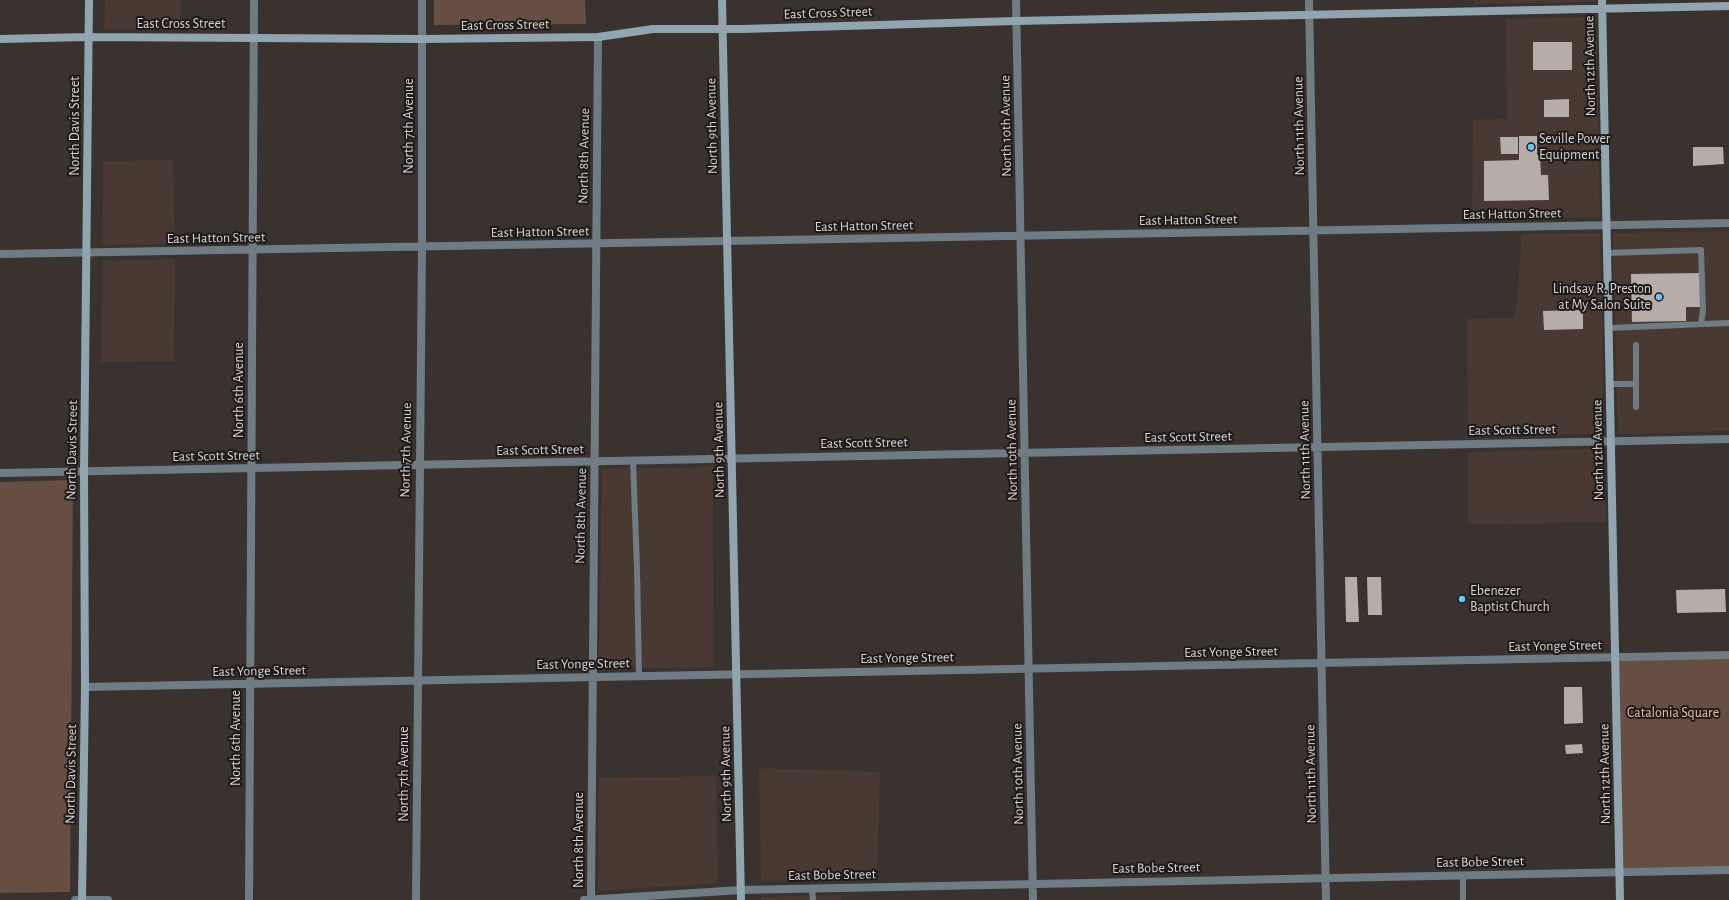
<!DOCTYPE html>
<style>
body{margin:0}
canvas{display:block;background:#39322e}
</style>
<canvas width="1729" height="900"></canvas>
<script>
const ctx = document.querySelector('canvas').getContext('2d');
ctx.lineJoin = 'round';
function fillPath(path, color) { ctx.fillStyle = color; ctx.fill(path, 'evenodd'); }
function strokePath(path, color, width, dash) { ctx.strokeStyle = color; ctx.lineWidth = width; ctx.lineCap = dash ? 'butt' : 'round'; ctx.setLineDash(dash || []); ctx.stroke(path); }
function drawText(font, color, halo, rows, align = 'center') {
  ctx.font = font + ' "Alegreya Sans",sans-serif'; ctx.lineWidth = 4; ctx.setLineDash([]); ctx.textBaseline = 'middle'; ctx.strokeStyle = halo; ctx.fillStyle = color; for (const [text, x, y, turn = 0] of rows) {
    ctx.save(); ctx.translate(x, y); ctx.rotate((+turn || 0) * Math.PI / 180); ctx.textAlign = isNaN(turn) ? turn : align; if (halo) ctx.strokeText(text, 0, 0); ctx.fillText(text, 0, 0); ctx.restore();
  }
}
const built = new Path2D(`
 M105,0H181V29H104Z
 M1474,0H1595V2L1474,4Z
 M1596,17L1600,217L1472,220L1473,120L1507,119L1506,19Z
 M173,160L175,244L102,245L103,161Z
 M1729,231V431L1618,434L1613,233Z
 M1600,233L1604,434L1468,436L1467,319L1515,318L1522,234Z
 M175,259L174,361L101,362L102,261Z
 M1604,449L1606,523L1468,524V452Z
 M713,467L714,667L599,669L602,469Z
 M759,768L880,772L877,879L761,881Z
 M716,776L718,883L598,891L599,778Z
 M841,895V900H761V897Z`);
const green = new Path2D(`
 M434,0H585L586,24L434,25Z
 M73,480L70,892L0,893V482Z
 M1729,655V870L1620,872L1615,658Z`);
const building = new Path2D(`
 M1533,42H1572V70H1533Z
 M1569,99V117H1544V100Z
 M1519,136H1537V155H1540L1541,175H1548L1549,200L1484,201V161L1519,160Z
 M1500,137H1518V154H1501Z
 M1693,147H1723L1724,164L1693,166Z
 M1700,273V307H1686V321L1632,322L1631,274Z
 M1583,310V329L1544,330L1543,311Z
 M1345,577H1357L1359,622H1346Z
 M1367,577H1381L1382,615H1368Z
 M1725,589L1726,612L1677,613L1676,590Z
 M1564,687H1582L1583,723L1564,724Z
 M1582,744L1583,753L1566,754L1565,745Z`);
const lane = new Path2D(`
 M1607,253L1701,250L1703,311L1701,324
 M1609,328L1729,323
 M1636,345V407
 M1610,384H1636
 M633,461L637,568L639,676
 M1463,875V900
 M812,888L813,900`);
const street = new Path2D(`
 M1016,0L1033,900
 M1309,0L1326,900
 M0,254L1729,223
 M0,473L1729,439
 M85,687L1729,655
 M75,900H108
 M249,900L254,0
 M416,900L422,247V0
 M584,900L741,890L1729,870
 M591,900L598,37`);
const secondary = new Path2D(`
 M722,0L741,900
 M1602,0L1620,900
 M0,39L88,37L422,39L598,37L653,29H742L1016,21L1729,6
 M82,900L85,687L84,472L89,0`);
const markers = [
 [1531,147,4,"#6ac3f2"],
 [1659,297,4,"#6ac3f2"],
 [1462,599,4,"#6ac3f2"]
];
const streetNames = [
 ["East Cross Street",828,13,-2],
 ["East Cross Street",181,24],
 ["East Cross Street",505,25,-1],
 ["North 12th Avenue",1590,66,-91],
 ["North Davis Street",75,126,-90],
 ["North 7th Avenue",409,126,-90],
 ["North 9th Avenue",712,126,-91],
 ["North 10th Avenue",1006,126,-91],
 ["North 11th Avenue",1299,126,-91],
 ["North 8th Avenue",584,156,-89],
 ["East Hatton Street",1512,214,-1],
 ["East Hatton Street",1188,220,-1],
 ["East Hatton Street",864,226,-1],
 ["East Hatton Street",540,232,-1],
 ["East Hatton Street",216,238,-1],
 ["North 6th Avenue",239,390,-90],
 ["East Scott Street",1512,430,-1],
 ["East Scott Street",1188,437,-1],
 ["East Scott Street",864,443,-1],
 ["North Davis Street",72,450,-89],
 ["North 7th Avenue",406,450,-89],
 ["East Scott Street",540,450,-1],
 ["North 9th Avenue",719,450,-91],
 ["North 10th Avenue",1012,450,-91],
 ["North 11th Avenue",1305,450,-91],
 ["North 12th Avenue",1598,450,-91],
 ["East Scott Street",216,456,-1],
 ["North 8th Avenue",581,516,-89],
 ["East Yonge Street",1555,646,-1],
 ["East Yonge Street",1231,652,-1],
 ["East Yonge Street",907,658,-1],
 ["East Yonge Street",583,664,-1],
 ["East Yonge Street",259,671,-1],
 ["North 6th Avenue",236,738,-90],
 ["North Davis Street",71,774,-89],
 ["North 7th Avenue",404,774,-90],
 ["North 9th Avenue",726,774,-91],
 ["North 10th Avenue",1018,774,-91],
 ["North 11th Avenue",1311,774,-91],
 ["North 12th Avenue",1605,774,-91],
 ["North 8th Avenue",579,840,-90],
 ["East Bobe Street",1480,862,-1],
 ["East Bobe Street",1156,868,-1],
 ["East Bobe Street",832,875,-1]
];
const poiNames = [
 ["Seville Power",1539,139],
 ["Equipment",1539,155],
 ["Lindsay R. Preston",1651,289,"right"],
 ["at My Salon Suite",1651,305,"right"],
 ["Ebenezer",1470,591],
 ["Baptist Church",1470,607]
];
const parkNames = [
 ["Catalonia Square",1673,713]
];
fillPath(built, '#483a33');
fillPath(green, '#674e42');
fillPath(building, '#b6ada9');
strokePath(lane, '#707c84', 6);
strokePath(street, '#707c84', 8);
strokePath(secondary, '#91a5b1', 8);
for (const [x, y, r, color] of markers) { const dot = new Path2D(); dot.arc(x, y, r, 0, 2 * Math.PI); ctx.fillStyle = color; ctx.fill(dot); strokePath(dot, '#1e1a19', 1.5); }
drawText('14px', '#d9d4d2', '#1e1a19', streetNames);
drawText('14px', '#d9d4d2', '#1e1a19', poiNames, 'left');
drawText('14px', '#f1bba2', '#1e1a19', parkNames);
</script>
